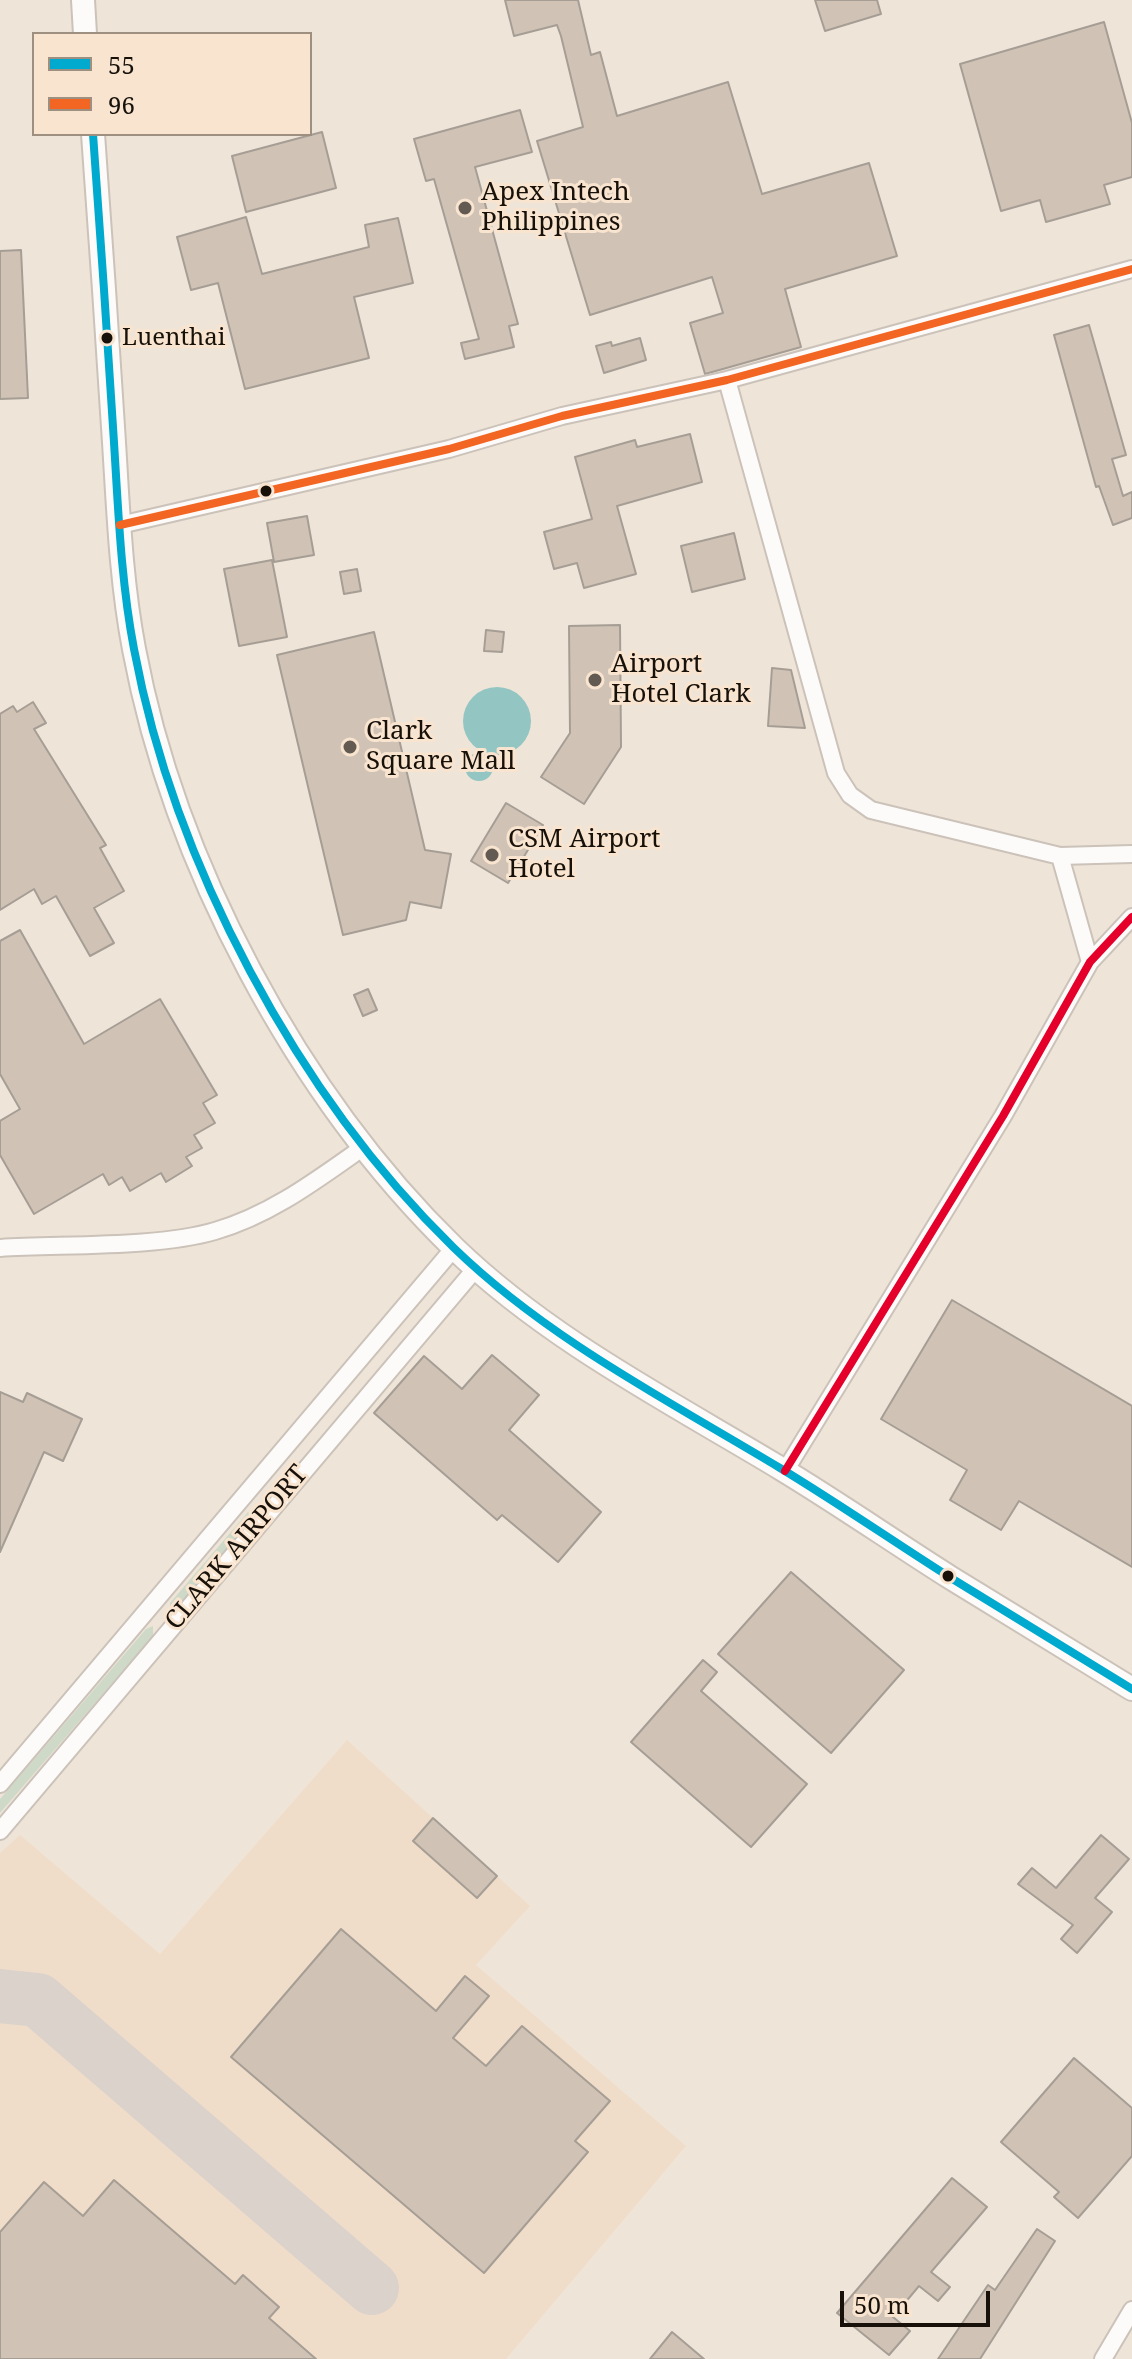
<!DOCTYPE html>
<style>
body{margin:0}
#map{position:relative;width:1132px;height:2359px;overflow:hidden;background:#efe4d8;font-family:"Noto Serif",serif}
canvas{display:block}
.legend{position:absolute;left:32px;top:32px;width:280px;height:104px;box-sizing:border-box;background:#f8e4cf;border:2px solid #9e9080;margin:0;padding:10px 14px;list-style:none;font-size:24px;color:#17110a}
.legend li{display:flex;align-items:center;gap:16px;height:40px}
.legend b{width:40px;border:2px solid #9e9080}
.scale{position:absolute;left:840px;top:2291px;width:150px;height:36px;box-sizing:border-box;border:4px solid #17110a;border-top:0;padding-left:10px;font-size:24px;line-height:28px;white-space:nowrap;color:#17110a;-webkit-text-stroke:6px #f8e4cf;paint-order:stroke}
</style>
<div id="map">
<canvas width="1132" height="2359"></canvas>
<ul class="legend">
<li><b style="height:10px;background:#00a9ce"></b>55</li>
<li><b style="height:10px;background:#f26522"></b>96</li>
</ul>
<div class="scale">50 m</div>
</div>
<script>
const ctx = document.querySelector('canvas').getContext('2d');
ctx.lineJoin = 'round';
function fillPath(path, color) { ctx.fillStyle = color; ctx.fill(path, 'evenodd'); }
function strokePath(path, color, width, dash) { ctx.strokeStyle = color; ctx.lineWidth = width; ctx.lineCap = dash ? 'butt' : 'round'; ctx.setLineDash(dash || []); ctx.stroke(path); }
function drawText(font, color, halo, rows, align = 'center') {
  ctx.font = font + ' "Noto Serif",serif'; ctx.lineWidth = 6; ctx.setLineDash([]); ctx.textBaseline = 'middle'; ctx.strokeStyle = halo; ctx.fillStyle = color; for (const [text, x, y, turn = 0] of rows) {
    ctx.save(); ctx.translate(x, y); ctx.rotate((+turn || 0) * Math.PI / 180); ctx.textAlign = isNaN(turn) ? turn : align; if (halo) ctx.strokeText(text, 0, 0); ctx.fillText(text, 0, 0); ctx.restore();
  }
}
const built = new Path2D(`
 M347,1740L530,1906L476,1965L686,2146L506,2359H0V1853L20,1835L160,1954Z`);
const green = new Path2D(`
 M248,1512L254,1517L177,1609H170V1603Z
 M153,1626V1636L0,1813V1799L146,1629Z`);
const water = new Path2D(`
 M463 721a34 34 0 1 1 68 0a34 34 0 1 1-68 0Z
 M465 767a14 14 0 1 1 28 0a14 14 0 1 1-28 0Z`);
const taxiway = new Path2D(`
 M0,1996L38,2000L372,2288`);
const building = new Path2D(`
 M505,0H578L591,55L600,52L617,116L728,82L762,194L869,163L897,256L785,289L801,347L705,374L690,323L723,313L712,277L590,315L537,141L583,127L561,36L557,25L514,36Z
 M815,0H877L881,14L825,31Z
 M1104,22L1132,123V177L1104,185L1110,204L1046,222L1040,200L1001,211L960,64Z
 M520,110L532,152L475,167L518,324L509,326L514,347L465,359L461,343L479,339L434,179L426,181L414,139Z
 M322,132L336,188L246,212L232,156Z
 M246,217L262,274L369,247L365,225L398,218L413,283L354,297L369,358L245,389L218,283L191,290L177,237Z
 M21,250L28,398L0,399V251Z
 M1089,325L1126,455L1112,459L1123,496L1132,492V518L1113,525L1099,486L1096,487L1054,335Z
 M640,338L646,360L604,373L596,346L611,342L612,346Z
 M690,434L702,482L617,506L636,574L584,588L577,563L554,569L544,532L592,519L575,457L635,440L637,447Z
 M307,516L314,555L274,562L267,523Z
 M734,533L745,579L692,592L681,546Z
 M272,560L287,637L239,646L224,569Z
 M357,569L361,591L344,594L340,572Z
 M620,625L621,747L584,804L541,777L570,733L569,626Z
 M486,630L504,632L502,652L484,651Z
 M374,632L425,850L451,854L441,908L410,902L406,920L343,935L277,655Z
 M772,668L791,670L805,728L768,726Z
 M33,702L46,723L34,729L106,845L100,848L124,891L94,908L114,943L90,956L56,896L42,904L34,889L0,910V714L13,706L17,712Z
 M506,803L543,825L508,883L471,861Z
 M20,930L84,1044L160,999L217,1095L203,1103L215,1123L194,1135L202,1148L186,1157L192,1166L166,1182L161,1173L130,1191L122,1177L109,1185L103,1174L34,1214L0,1155V1121L20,1109L0,1074V941Z
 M368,989L377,1010L363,1016L354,995Z
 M952,1300L1132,1406V1567L1019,1501L1001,1530L950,1500L967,1470L881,1419Z
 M492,1355L539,1395L509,1430L601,1512L558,1562L502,1515L497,1520L374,1413L424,1356L462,1389Z
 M0,1392L23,1402L27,1393L82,1419L63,1461L44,1452L0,1552Z
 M791,1572L904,1670L831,1753L718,1654Z
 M703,1660L717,1672L701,1691L807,1784L751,1847L631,1742Z
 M433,1818L497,1876L477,1898L413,1841Z
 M1101,1835L1129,1859L1095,1898L1112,1912L1077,1953L1061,1939L1073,1925L1018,1884L1032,1868L1056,1888Z
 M341,1929L436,2011L465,1976L489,1996L453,2038L486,2066L522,2026L610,2101L575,2141L588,2152L484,2273L231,2057Z
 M1074,2058L1132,2108V2156L1078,2218L1054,2197L1059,2192L1001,2142Z
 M952,2178L987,2207L931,2272L950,2287L938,2301L919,2286L893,2317L910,2331L889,2355L837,2313Z
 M114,2180L235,2284L243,2275L279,2307L269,2318L316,2359H0V2232L44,2182L83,2216Z
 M1037,2229L1055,2241L980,2359H938L988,2285L995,2290Z
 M672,2332L704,2359H650Z`);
const street = new Path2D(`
 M727,380L836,773L850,795L871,810L1060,856L1132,854
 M120,525L449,449L562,416L727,380L1132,269
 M1060,856L1090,962
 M0,1248C63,1244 157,1248 215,1231C271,1215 318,1179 365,1146
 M785,1471L1003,1116L1090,962L1132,917
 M0,1784L454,1248
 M0,1831L477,1267
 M1103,2359L1132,2310`);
const secondary = new Path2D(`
 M83,0L85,34
 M93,134C100,232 107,329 113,427C118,501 120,576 134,649C174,863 297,1095 454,1248C548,1339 669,1401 780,1468C838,1503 894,1542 951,1578C1011,1615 1071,1652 1132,1689`);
const bus1 = new Path2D(`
 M93,134C100,232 107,329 113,427C118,501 120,576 134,649C174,863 297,1095 454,1248C548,1339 669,1401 780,1468C838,1503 894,1542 951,1578C1011,1615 1071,1652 1132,1689`);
const bus2 = new Path2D(`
 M120,525L449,449L562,416L727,380L1132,269`);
const bus3 = new Path2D(`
 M785,1471L1003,1116L1090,962L1132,917`);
const markers = [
 [465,208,8,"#635b52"],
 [107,338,7,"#17110a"],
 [266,491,7,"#17110a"],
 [595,680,8,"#635b52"],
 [350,747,8,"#635b52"],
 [492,855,8,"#635b52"],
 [948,1576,7,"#17110a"]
];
const busNames = [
 ["Luenthai",122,338]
];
const poiNames = [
 ["Apex Intech",481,193],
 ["Philippines",481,223],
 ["Airport",611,665],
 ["Hotel Clark",611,695],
 ["Clark",366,732],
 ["Square Mall",366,762],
 ["CSM Airport",508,840],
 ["Hotel",508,870]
];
const streetNames = [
 ["CLARK AIRPORT",237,1548,-50]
];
fillPath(built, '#f0ddc9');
fillPath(green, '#cedac7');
fillPath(water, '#93c5c2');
strokePath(taxiway, '#dad2cb', 54);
fillPath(building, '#d0c3b5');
strokePath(building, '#a69e95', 2);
strokePath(street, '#cbc2b9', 20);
strokePath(secondary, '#cbc2b9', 26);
strokePath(street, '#fdfbf9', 16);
strokePath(secondary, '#fdfbf9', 22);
strokePath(bus1, '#00a9ce', 8);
strokePath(bus2, '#f26522', 8);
strokePath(bus3, '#e4002b', 8);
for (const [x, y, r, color] of markers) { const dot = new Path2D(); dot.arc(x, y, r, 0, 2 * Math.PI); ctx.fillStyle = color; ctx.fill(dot); strokePath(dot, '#f8e4cf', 3); }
drawText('24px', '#17110a', '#f8e4cf', busNames, 'left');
drawText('26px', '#17110a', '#f8e4cf', poiNames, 'left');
drawText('26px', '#17110a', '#f8e4cf', streetNames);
</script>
